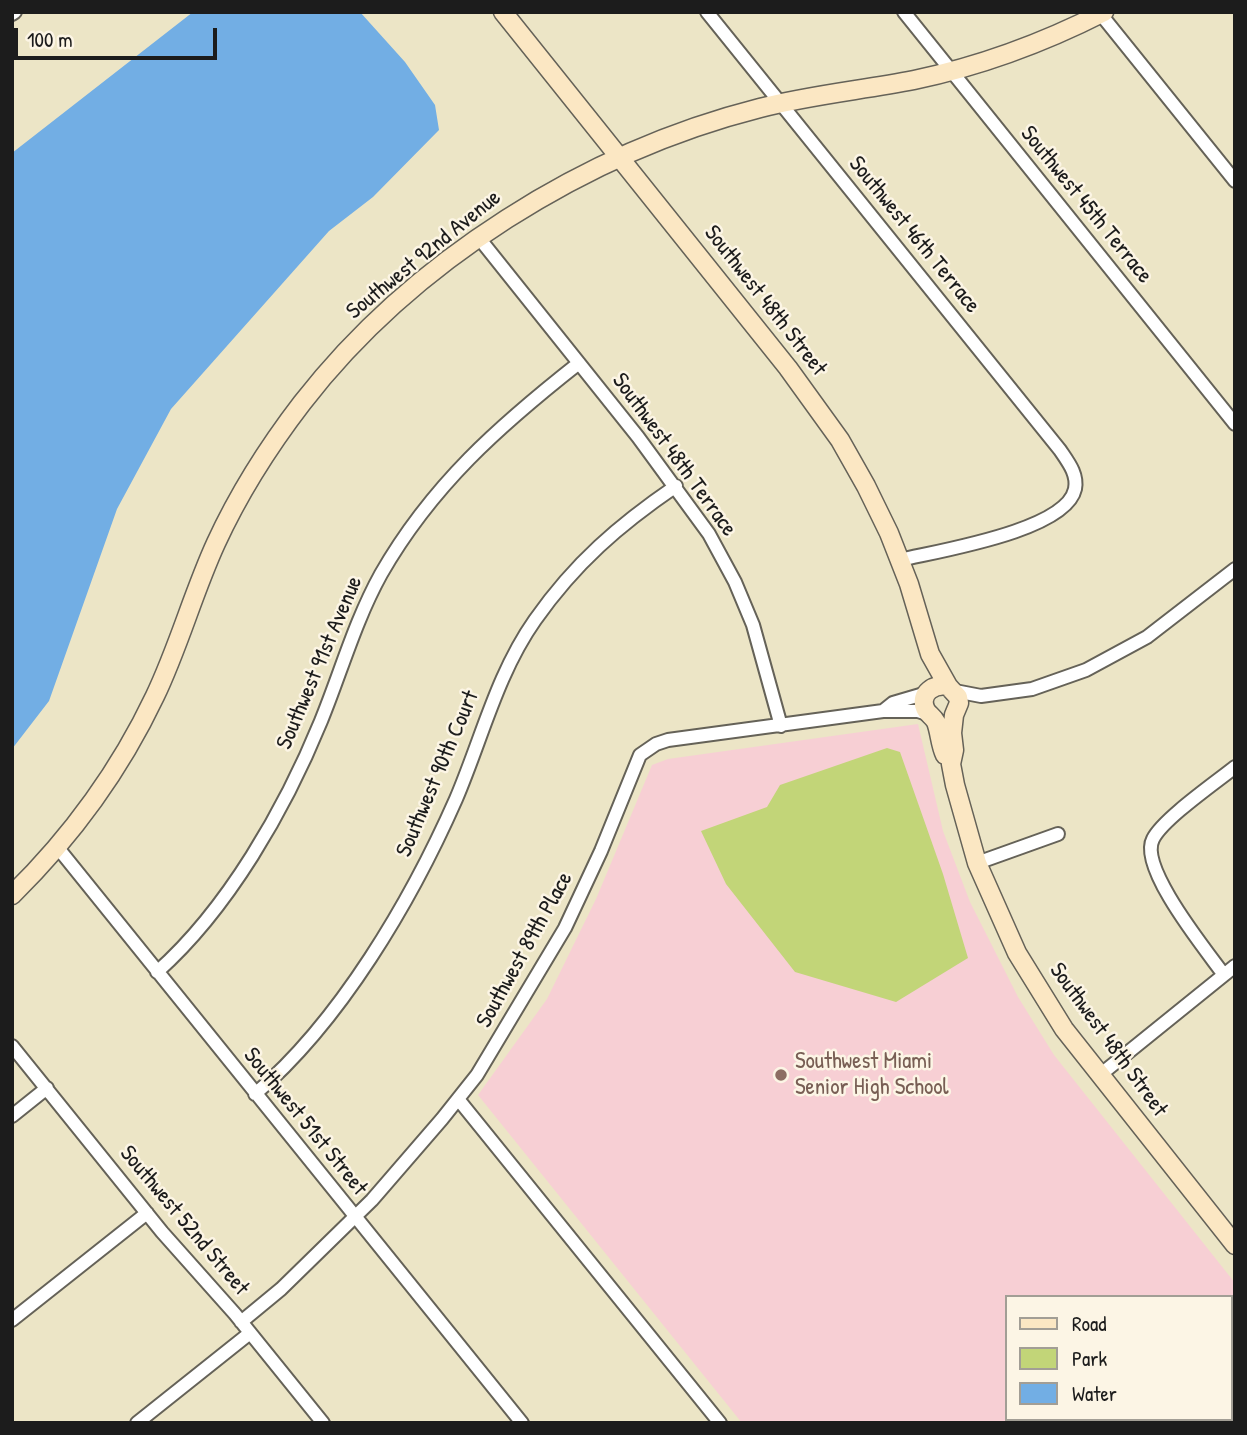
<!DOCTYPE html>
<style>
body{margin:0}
#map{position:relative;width:1247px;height:1435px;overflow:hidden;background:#ece5c6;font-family:"Patrick Hand",sans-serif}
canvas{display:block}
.frame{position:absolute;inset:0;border:14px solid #1c1c1c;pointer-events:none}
.legend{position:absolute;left:1005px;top:1295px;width:228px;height:126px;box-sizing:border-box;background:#fcf5e5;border:2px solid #a29e95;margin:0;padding:9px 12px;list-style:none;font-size:21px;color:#1c1c1c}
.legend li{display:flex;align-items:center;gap:14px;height:35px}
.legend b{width:35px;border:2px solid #a29e95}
.scale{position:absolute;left:14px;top:28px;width:203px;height:32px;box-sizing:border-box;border:4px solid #1c1c1c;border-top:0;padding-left:9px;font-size:21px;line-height:24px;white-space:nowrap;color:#1c1c1c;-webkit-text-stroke:5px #fcf5e5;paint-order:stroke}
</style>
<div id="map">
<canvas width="1247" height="1435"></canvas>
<div class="frame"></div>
<ul class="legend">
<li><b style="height:9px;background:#fbe7c3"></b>Road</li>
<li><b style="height:19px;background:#c2d578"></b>Park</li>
<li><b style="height:19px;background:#72aee4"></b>Water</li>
</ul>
<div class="scale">100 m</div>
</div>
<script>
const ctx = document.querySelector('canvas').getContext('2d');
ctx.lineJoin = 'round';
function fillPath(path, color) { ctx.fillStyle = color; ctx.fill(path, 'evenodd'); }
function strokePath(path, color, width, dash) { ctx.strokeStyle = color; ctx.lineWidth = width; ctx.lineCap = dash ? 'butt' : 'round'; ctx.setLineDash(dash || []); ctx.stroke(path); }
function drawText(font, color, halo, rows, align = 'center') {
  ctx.font = font + ' "Patrick Hand",sans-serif'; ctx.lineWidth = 5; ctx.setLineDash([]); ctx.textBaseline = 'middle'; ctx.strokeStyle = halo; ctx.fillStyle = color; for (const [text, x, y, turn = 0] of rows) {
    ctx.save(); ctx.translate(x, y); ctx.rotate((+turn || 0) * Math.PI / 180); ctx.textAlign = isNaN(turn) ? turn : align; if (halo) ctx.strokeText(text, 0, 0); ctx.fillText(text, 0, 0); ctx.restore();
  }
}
const built = new Path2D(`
 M918,724L943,831L970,902L1018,997L1054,1055L1235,1283V1373L1231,1376V1297H1007V1419H1177L1173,1423H742L478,1095L547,999L596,899L652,765L668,759Z`);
const green = new Path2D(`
 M887,748L900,752L943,874L968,958L896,1002L795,972L726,884L701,831L767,807L780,785Z`);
const water = new Path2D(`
 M193,12H360L405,62L435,105L439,130L373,197L329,231L171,409L117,509L49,701L12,749V153Z`);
const street = new Path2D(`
 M707,12L1060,450C1068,462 1078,474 1075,489C1066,531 937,551 900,560
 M904,12L1235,424
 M1099,12L1235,181
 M12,14L15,12
 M479,238L638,437L709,534L735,582L753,625L781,726
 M955,691L981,696L1032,689L1086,670L1147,637L1235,569
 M883,711L893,703L927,693
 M58,848L522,1423
 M977,863L1058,834
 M157,972C228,909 285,809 321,721C341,672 355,621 381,574C432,485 499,426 579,363
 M1224,975C1206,950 1138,867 1153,839C1163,819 1215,783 1235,767
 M12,1046L162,1232L235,1314L323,1423
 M1100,1075L1235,966
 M255,1094C340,1022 411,901 456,799C482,738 497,674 535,620C575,563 619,525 676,486
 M458,1099L720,1423
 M12,1116L47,1088
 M12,1320L147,1213
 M241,1322L281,1289L372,1200L442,1119L477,1075L565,928L601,851L640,755L656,744L668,740L883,711H918L930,715
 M1231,1396L1235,1394
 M137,1423L250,1333
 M1198,1423L1202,1419`);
const secondary = new Path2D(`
 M503,12L788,368L840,440L866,486L889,533L909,584L930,654L948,686L958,697L959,703L954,715L952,733L954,750L951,764L955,785L977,863L1017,953L1064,1029L1235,1245
 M945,755C940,745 940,732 936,722C933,716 927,714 925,708C919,693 935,683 948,686
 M12,895C72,836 119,772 155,696C179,646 193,593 216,543C239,493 269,446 302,403C412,261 586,152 760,108C810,95 863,90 914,80C981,66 1043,43 1104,12`);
const markers = [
 [781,1075,7,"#8d6e63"]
];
const streetNames = [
 ["Southwest 45th Terrace",1086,205,51],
 ["Southwest 46th Terrace",914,235,51],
 ["Southwest 92nd Avenue",424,255,-39],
 ["Southwest 48th Street",765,301,52],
 ["Southwest 48th Terrace",674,455,54],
 ["Southwest 91st Avenue",320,663,-67],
 ["Southwest 90th Court",438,774,-67],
 ["Southwest 89th Place",525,950,-61],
 ["Southwest 48th Street",1108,1040,54],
 ["Southwest 51st Street",305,1122,51],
 ["Southwest 52nd Street",184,1221,50]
];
const educationNames = [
 ["Southwest Miami",795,1062],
 ["Senior High School",795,1088]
];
fillPath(built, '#f7cfd4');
fillPath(green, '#c2d578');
fillPath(water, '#72aee4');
strokePath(street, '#656258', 16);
strokePath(secondary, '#656258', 21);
strokePath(street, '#fff', 12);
strokePath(secondary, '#fbe7c3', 18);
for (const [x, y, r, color] of markers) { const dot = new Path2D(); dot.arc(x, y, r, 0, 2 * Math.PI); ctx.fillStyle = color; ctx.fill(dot); strokePath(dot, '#fcf5e5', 2.5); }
drawText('23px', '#1c1c1c', '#fcf5e5', streetNames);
drawText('23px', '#785e54', '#fcf5e5', educationNames, 'left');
</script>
